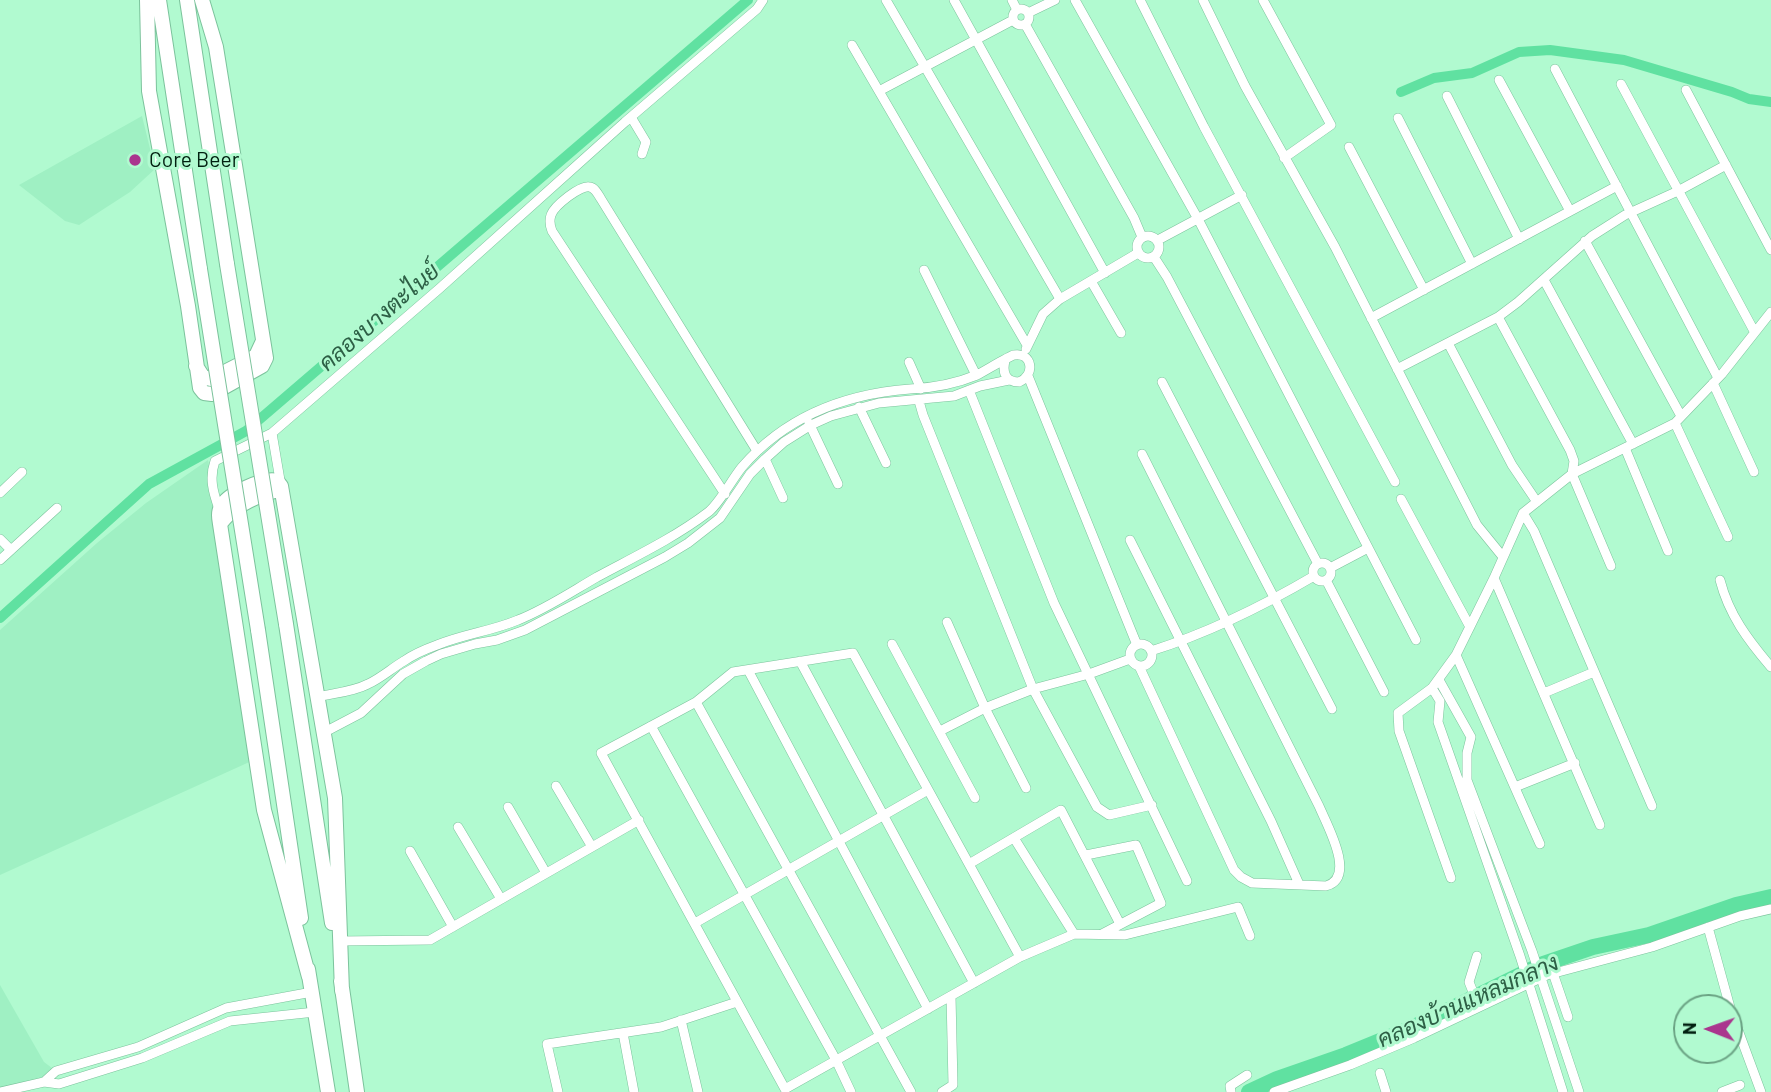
<!DOCTYPE html>
<meta charset="utf-8">
<style>
body{margin:0}
#map{position:relative;width:1771px;height:1092px;overflow:hidden;background:#b1fad0;font-family:Barlow,sans-serif}
canvas{display:block}
.north{position:absolute;left:1673px;top:994px;width:70px;height:70px;box-sizing:border-box;background:#b1fad0;border:2px solid #6ba384;border-radius:50%;rotate:271deg;font-size:19px;font-weight:700;line-height:28px;text-align:center;color:#022011}
.north::after{content:'';display:block;margin:auto;width:24px;height:32px;background:#aa358e;clip-path:polygon(50% 0,100% 100%,50% 72%,0 100%)}
</style>
<div id="map">
<canvas width="1771" height="1092"></canvas>
<div class="north">N</div>
</div>
<script>
const ctx = document.querySelector('canvas').getContext('2d');
ctx.lineJoin = 'round';
function fillPath(path, color) { ctx.fillStyle = color; ctx.fill(path, 'evenodd'); }
function strokePath(path, color, width, dash) { ctx.strokeStyle = color; ctx.lineWidth = width; ctx.lineCap = dash ? 'butt' : 'round'; ctx.setLineDash(dash || []); ctx.stroke(path); }
function drawText(font, color, halo, rows, align = 'center') {
  ctx.font = font + ' Barlow,Sarabun,sans-serif'; ctx.lineWidth = 6; ctx.setLineDash([]); ctx.textBaseline = 'middle'; ctx.strokeStyle = halo; ctx.fillStyle = color; for (const [text, x, y, turn = 0] of rows) {
    ctx.save(); ctx.translate(x, y); ctx.rotate((+turn || 0) * Math.PI / 180); ctx.textAlign = isNaN(turn) ? turn : align; if (halo) ctx.strokeText(text, 0, 0); ctx.fillText(text, 0, 0); ctx.restore();
  }
}
const built = new Path2D(`
 M142,116L155,169L130,192L79,225L65,221L19,185Z
 M208,460L219,509L256,759L0,875V630L97,543L146,503Z
 M0,985L44,1062L56,1071L10,1091L0,1092Z`);
const canal = new Path2D(`
 M1401,92L1434,78L1472,73L1519,52L1550,50L1624,60L1732,92L1749,99L1771,102
 M0,618L149,484L246,431L748,0`);
const river = new Path2D(`
 M1249,1092L1277,1079L1346,1055L1412,1028L1543,964L1593,947L1649,935L1736,905L1771,897`);
const street = new Path2D(`
 M886,0L1060,299
 M954,0L1105,273
 M1012,0L1017,10
 M1075,0L1198,219L1416,640
 M1140,0L1204,127L1395,482
 M1203,0L1245,86L1335,247L1477,525L1503,557
 M1263,0L1331,125L1284,158
 M1013 17a8 8 0 1 1 16 0a8 8 0 1 1-16 0Z
 M1028,13L1055,0
 M1025,24L1134,218L1142,237
 M852,45L1027,345
 M1555,69L1718,378
 M1499,80L1570,211
 M1621,84L1754,331
 M1686,90L1771,250
 M879,91L1013,20
 M1447,96L1519,239
 M631,117L646,142L642,154
 M1398,118L1472,264
 M1349,147L1424,290
 M1137 247a11 11 0 1 1 22 0a11 11 0 1 1-22 0Z
 M1158,240L1242,195
 M1585,241L1681,416
 M1154,257L1167,277L1318,564
 M924,270L976,375
 M1544,280L1633,444
 M1091,281L1121,333
 M1371,318L1617,186
 M1448,343L1512,465L1537,502
 M1026,349L1043,314L1060,299L1138,253
 M909,362L921,389
 M1397,369L1498,317L1518,302L1592,236L1625,215L1678,191L1726,165
 M1028,376L1137,645
 M1162,382L1332,709
 M1713,383L1754,472
 M969,390L1054,603L1187,881
 M919,401L923,415L1033,689L1097,807L1109,815L1152,805
 M859,407L886,463
 M809,423L838,484
 M1675,423L1728,537
 M272,433L281,486
 M1625,448L1668,551
 M765,459L783,498
 M0,493L22,472
 M725,494L552,231C550,226 549,221 551,215C554,206 581,184 590,187C595,188 598,194 601,199L757,451
 M1401,499L1470,627
 M219,509C213,492 209,478 215,461L272,433L440,288L625,122L757,9L763,0
 M1523,513L1534,531L1652,806
 M0,539L11,550
 M1130,540L1271,821L1299,884
 M0,560L57,508
 M1313 572a9 9 0 1 1 18 0a9 9 0 1 1-18 0Z
 M1611,566L1572,474L1675,423L1722,374L1771,312
 M1330,568L1368,548
 M1494,578L1600,825
 M1326,580L1384,692
 M1720,580C1729,615 1748,640 1771,667
 M947,622L985,708L1026,788
 M892,644L975,798
 M1130 655a11 11 0 1 1 22 0a11 11 0 1 1-22 0Z
 M1151,651C1208,633 1263,606 1314,576
 M1456,655L1540,844
 M800,661L974,983
 M1139,666L1234,870L1241,877L1252,883L1326,886C1357,878 1327,825 1319,806L1142,454
 M748,670L928,1009
 M1439,680L1471,737L1467,753V780L1532,951L1579,1092
 M1432,688L1440,701L1438,722L1520,956L1563,1092
 M1544,693L1594,672
 M317,697C334,693 353,692 368,684C381,678 392,668 404,661C414,654 426,649 437,645C464,634 492,631 518,620C546,609 571,592 597,577C634,557 674,538 707,513C718,506 732,479 742,467C786,416 844,394 910,389C934,388 955,384 977,375C985,371 1009,356 1014,355C1032,352 1036,375 1019,382C1006,382 1002,373 1005,361
 M696,702L911,1092
 M651,726L836,1060L851,1092
 M940,731L985,708L1033,689L1089,674L1130,659
 M323,733L361,713L403,674L426,661L441,654L475,644L497,640L525,630L665,557L688,543L720,518L750,474L765,459L784,442L811,425L831,416L879,403L954,396L980,386L1009,380
 M556,786L592,847
 M1515,787L1575,763
 M508,807L546,873
 M458,827L501,899
 M1014,838L1074,934
 M410,851L453,927
 M1086,855L1136,845L1161,903L1102,934
 M969,864L1061,810L1120,924
 M1451,878L1399,731L1398,713L1432,688L1456,655L1494,578L1523,513L1572,474L1574,461L1570,450L1498,317
 M695,923L928,790
 M1708,927L1731,1011L1761,1092
 M340,941L430,940L639,820
 M1477,956L1469,982L1479,1007
 M1020,957L853,653L733,672L696,702L601,753L785,1089L1020,957L1074,934L1125,935L1238,907L1250,936
 M1553,973L1568,1017
 M681,1020L698,1092
 M623,1033L634,1092
 M1380,1073L1386,1092
 M44,1082L56,1071L138,1047L226,1008L312,992
 M0,1092L44,1082L59,1084L142,1058L230,1021L315,1012
 M558,1092L547,1044L661,1027L737,1002
 M942,1092L953,1085L951,996
 M1231,1092L1230,1086L1247,1075
 M1274,1092L1350,1065L1414,1038L1547,975L1652,947L1740,916L1771,909
 M1722,1092L1740,1085`);
const primary = new Path2D(`
 M147,0L149,91L188,306L200,388L204,393L212,394L262,366L266,358L216,47L202,0
 M159,0L200,269
 M187,0L227,264
 M196,366L203,377L211,379L256,356L263,341
 M220,524C232,507 254,497 274,491
 M286,624L332,923
 M258,630L301,918
 M308,969L328,1092
 M309,977L264,810L220,524C219,518 218,512 221,507C227,494 264,477 277,481L281,486L335,798L342,991
 M341,981L357,1092`);
const primaryBridge = new Path2D(`
 M227,264L286,624
 M200,269L258,630`);
const markers = [
 [135,160,7,"#aa358e"]
];
const poiNames = [
 ["Core Beer",149,160]
];
const waterNames = [
 ["คลองบางตะไนย์",379,317,-41],
 ["คลองบ้านแหลมกลาง",1468,1001,-24]
];
fillPath(built, '#9ff0c3');
strokePath(canal, '#60e1a1', 10);
strokePath(river, '#60e1a1', 16);
strokePath(street, '#7cc39c', 10);
strokePath(primary, '#7cc39c', 16);
strokePath(street, '#fff', 9);
strokePath(primary, '#fff', 14);
strokePath(primaryBridge, '#7cc39c', 16, []);
strokePath(primaryBridge, '#fff', 14);
for (const [x, y, r, color] of markers) { const dot = new Path2D(); dot.arc(x, y, r, 0, 2 * Math.PI); ctx.fillStyle = color; ctx.fill(dot); strokePath(dot, '#b1fad0', 2.5); }
drawText('21px', '#022011', '#b1fad0', poiNames, 'left');
drawText('italic 23px', '#2d5f45', '#b1fad0', waterNames);
</script>
